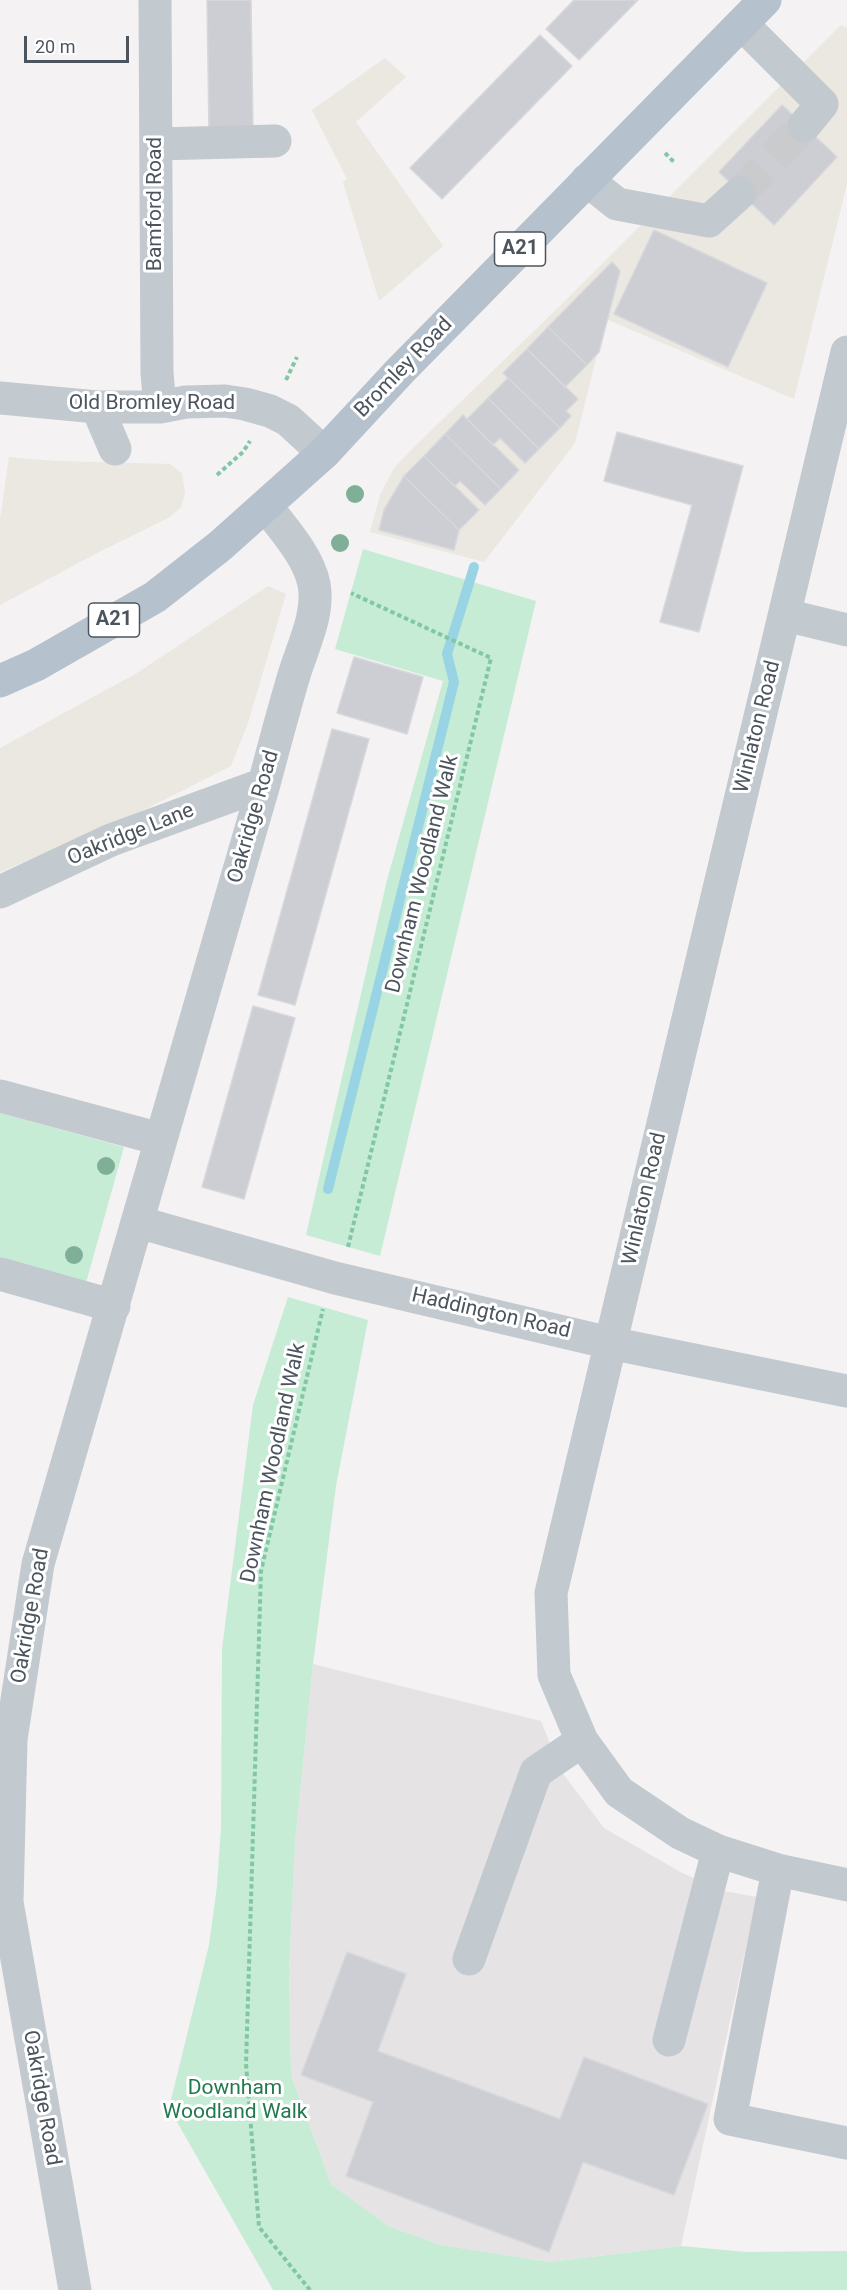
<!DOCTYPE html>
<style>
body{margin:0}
#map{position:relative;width:847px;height:2290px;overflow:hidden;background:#f4f2f2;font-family:Roboto,sans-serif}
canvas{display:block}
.scale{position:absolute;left:24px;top:36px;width:105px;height:27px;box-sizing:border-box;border:3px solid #4c555e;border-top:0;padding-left:8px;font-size:18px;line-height:21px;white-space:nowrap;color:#4c555e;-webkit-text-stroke:4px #fff;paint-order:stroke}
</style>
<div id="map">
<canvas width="847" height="2290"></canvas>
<div class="scale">20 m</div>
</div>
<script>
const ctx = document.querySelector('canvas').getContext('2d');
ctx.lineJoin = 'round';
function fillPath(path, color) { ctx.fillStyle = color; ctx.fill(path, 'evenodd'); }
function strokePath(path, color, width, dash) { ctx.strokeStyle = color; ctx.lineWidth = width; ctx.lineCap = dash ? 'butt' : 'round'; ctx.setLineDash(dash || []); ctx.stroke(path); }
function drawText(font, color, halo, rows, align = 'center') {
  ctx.font = font + ' Roboto,sans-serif'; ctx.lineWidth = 6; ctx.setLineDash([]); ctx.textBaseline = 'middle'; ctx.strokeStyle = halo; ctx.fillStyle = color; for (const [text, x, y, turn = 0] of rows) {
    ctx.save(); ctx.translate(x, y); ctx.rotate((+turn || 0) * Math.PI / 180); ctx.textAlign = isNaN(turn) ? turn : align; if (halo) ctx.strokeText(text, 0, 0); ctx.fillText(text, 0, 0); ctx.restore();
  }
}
const commercial = new Path2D(`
 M841,25L847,28V184L794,399L606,319L575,443L484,562L370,532L380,495L394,468L412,449L564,302Z
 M385,58L406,77L356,122L443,246L379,301L343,182L347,179L312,110Z
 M9,457L55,461L170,464L182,473L185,493L181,507L170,517L95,554L0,605V519Z
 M268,586L286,594L248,723L231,766L120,822L0,872V748L137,673Z`);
const education = new Path2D(`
 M313,1664L541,1721L561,1771L604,1828L682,1873L724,1891L757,1897L681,2246L550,2262L441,2245L388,2226L331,2184L291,2075L289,1972L295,1843Z`);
const green = new Path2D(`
 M363,549L536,601L380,1256L306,1235L387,880L443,681L335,649Z
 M0,1113L124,1147L86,1283L0,1258Z
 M288,1297L368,1320L336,1486L313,1664L295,1843L289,1972L291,2075L331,2184L388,2226L441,2245L550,2262L681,2246L746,2252L847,2251V2290H273L169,2108L209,1945L217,1886L221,1828L222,1649L253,1405Z`);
const stream = new Path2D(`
 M328,1189L454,682L447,654L474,567`);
const building = new Path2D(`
 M207,0H251L253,129L209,130Z
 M574,0H638L579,60L546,29Z
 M540,35L572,66L442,199L410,168Z
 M782,105L837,157L774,225L719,172Z
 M654,230L767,283L728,367L614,314Z
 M612,262L620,271L599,352L587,365L548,327Z
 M548,327L587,365L565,387L527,349Z
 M527,349L578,399L566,411L571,416L560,428L503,373Z
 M508,378L560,428L539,449L488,398Z
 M488,398L539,449L525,463L500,438L493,445L467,419Z
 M463,415L519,470L501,489L445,434Z
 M617,432L743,466L699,632L660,622L692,505L604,481Z
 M445,434L501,489L485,505L460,481L455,486L424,456Z
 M424,456L479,510L459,530L404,476Z
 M404,476L459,530L454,550L379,530L384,510Z
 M354,657L423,677L407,734L337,713Z
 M332,729L369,739L295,1005L258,995Z
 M253,1006L295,1018L244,1199L202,1187Z
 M347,1952L406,1974L378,2051L560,2119L584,2057L708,2104L674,2195L583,2162L549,2252L346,2176L373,2102L301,2075Z`);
const minorTunnel = new Path2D(`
 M740,193L804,126`);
const path = new Path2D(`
 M665,153L674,162
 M286,380L297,357
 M217,475L243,452L250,441
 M348,1247L491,658L351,593
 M310,2290L259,2227L246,2064L261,1571L323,1309`);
const minor = new Path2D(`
 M155,0L157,373L160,407
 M742,24L822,104L804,126
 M156,144L275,141
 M587,180L617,204L709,221L740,193
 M847,352L551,1593L554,1675L582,1741L619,1792L680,1833L718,1851L778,1870L847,1885
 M0,398L97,407H160L186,402L225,401L245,404L270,411L288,420L324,453
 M97,407L115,449
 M785,615L847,630
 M0,892L111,840L264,784
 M0,1096L160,1139
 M138,1222L335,1278L610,1343L847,1391
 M0,1274L114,1306
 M778,1870L730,2119L847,2143
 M469,1959L536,1772L582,1741
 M669,2040L718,1851
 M75,2290L7,1902L11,1739L38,1564L264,784C273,750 282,716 292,682C300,651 320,617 314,584C308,555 283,529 266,506`);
const major = new Path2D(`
 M0,681L36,665L155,597L220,546L324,453L400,371L765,0`);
const trees = [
 [355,494],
 [340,543],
 [106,1166],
 [74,1255]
];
const shields = [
 [520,249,51],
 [114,620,51]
];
const shieldNames = [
 ["A21",520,249],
 ["A21",114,620]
];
const streetNames = [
 ["Bamford Road",156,204,-90],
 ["Bromley Road",404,368,-46],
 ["Old Bromley Road",152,404],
 ["Winlaton Road",758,727,-76],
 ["Oakridge Road",254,817,-74],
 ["Oakridge Lane",131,835,-22],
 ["Downham Woodland Walk",423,874,-76],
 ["Winlaton Road",645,1199,-77],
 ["Haddington Road",491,1314,13],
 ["Downham Woodland Walk",274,1463,-78],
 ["Oakridge Road",31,1616,-80],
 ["Oakridge Road",41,2098,80]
];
const parkNames = [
 ["Downham",235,2089],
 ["Woodland Walk",235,2113]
];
fillPath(commercial, '#eae8e0');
fillPath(education, '#e5e3e3');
fillPath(green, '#c6ecd5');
strokePath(stream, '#98d4e4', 10);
fillPath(building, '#cdced4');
strokePath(building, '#d7d8dc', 1.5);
strokePath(minorTunnel, '#cacbcd', 33, [33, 16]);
strokePath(path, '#82c7a5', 4, [4.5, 3]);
strokePath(minor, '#c2c9cf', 33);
strokePath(major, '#b5c1cd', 33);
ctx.fillStyle = '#80af98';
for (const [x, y] of trees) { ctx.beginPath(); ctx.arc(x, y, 9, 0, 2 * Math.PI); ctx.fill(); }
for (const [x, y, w] of shields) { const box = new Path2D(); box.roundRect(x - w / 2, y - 17, w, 34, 4.5); ctx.fillStyle = '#fff'; ctx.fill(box); strokePath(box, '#4c555e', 1.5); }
drawText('bold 20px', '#4c555e', null, shieldNames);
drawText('21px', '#4c555e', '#fff', streetNames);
drawText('21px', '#22794e', '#fff', parkNames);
</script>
